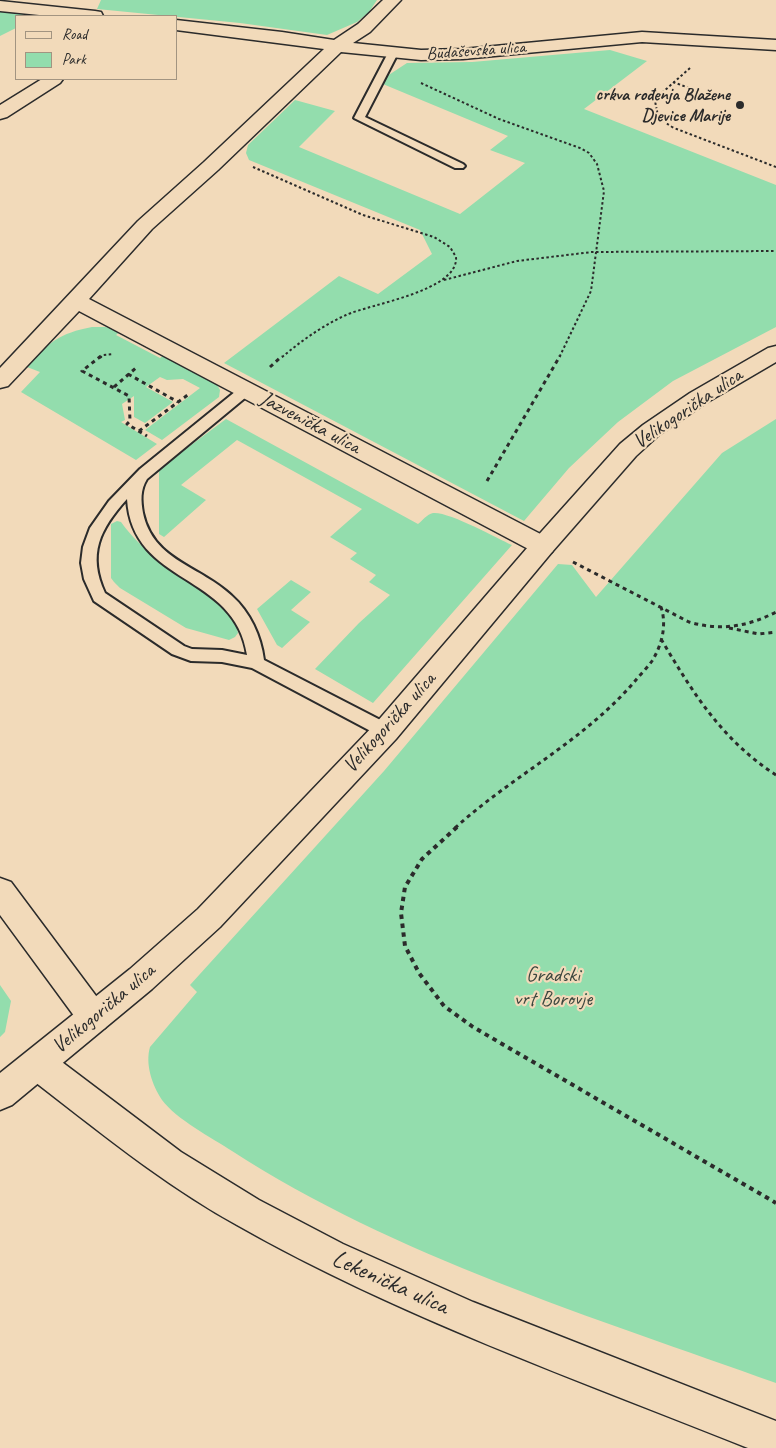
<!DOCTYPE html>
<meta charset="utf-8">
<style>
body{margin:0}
#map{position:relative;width:776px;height:1448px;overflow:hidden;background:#f2daba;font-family:Caveat,sans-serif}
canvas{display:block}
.legend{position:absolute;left:15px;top:15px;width:162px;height:65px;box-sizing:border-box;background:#f2daba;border:1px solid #a29481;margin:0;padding:6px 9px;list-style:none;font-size:15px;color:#2b2b2b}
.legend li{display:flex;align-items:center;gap:10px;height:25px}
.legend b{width:25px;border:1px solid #a29481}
</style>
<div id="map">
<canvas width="776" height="1448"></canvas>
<ul class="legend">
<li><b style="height:6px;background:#f2daba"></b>Road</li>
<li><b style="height:14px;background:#93ddad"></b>Park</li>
</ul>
</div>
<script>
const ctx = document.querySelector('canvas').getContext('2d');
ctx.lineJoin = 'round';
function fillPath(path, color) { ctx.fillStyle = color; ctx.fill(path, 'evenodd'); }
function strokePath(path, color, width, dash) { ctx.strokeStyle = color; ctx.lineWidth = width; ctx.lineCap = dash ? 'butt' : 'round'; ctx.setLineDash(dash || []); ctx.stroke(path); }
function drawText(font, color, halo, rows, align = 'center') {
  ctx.font = font + ' Caveat,sans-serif'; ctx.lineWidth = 4.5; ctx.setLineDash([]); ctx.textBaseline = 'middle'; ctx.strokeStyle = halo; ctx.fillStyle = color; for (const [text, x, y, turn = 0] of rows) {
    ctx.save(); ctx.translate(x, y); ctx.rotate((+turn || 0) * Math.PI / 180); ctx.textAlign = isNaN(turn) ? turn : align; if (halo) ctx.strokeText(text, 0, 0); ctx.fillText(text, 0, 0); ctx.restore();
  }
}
const green = new Path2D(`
 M101,0H377L369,12L357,22L327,35L240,23L97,9Z
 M0,11L35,16H16V28L0,36Z
 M610,50L647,61L584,109L776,185V327L673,381L618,422L569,468L524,521L224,363L339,276L378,294L432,254L420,230L249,160L246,153L248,145L295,100L335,111L299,147L460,214L525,163L490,150L508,136L378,82L407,63L472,62Z
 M92,327H105L122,330L116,335L160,358L164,355L216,383L220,390L219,397L162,440L145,430L200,388L183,379L167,380L160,377L146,387L173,402L145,423L134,417V396L122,404L125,420L121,422L157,444L136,460L21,392L40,372L27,367C47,343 60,333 92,327Z
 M226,419L418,524C422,521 427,514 433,513C448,511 497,538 512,545L373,703L315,669L359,623L390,595L369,582L376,575L350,559L357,553L330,537L362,509L237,440L181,485L206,500L164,537L159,534V469Z
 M776,419V1383C595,1318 394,1256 232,1151C212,1138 176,1119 162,1100C152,1085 145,1064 150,1047L197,992L190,985L384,771L558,564L572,565L596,597L722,453Z
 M117,521L121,522C131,536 144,549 159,559C185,578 235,598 238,633L235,637L229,640L186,628L120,588L114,582L111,578V524Z
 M291,580L311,592L291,610L310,622L282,648L277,645L257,609Z
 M0,985L11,1001L5,1032L0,1037Z`);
const pathFar2 = new Path2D(`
 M690,68L655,99C656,113 661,121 674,128L776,167
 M673,82L713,97
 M421,83L499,119L580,148L589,153L597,164L604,191L591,291L559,358
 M253,167L363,215L434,237L450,247L456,257C459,291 370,304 346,315C322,326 301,341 281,358
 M444,280L517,261L592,252L776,251
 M100,358L103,355L113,354`);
const pathFar1 = new Path2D(`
 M101,356L82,371L129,396L130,421L127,424L147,436
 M270,367L282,356
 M128,374L178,402
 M114,387L137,367
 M139,431L189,394
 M487,481L560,356
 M573,562L689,622C720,631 747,627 776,612
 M729,628L759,634L776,632
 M661,639C693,693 722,740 776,775
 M455,828C512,776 584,741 635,681C640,675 647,668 652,661C662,645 667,625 661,607`);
const path = new Path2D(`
 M457,827L422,859L405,887L401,913L405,946L419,973L444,1006L473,1027L776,1203`);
const lane = new Path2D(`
 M393,50L398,53L365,117L463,164L465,166L463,168H455L354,118L388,53Z
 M246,386L251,387L253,390L251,393L147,479C140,490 141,501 143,513C153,561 201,566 232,596C250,612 261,636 264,660L392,726L394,731L392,736L386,738L380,736L252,668L222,662L191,661L172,654L94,601L84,579L81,563L83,547L90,528L109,501L140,469L241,387ZM127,499C132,586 235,572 247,655L222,650L192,649L184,646L105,593C87,554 100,529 127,499Z`);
const street = new Path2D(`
 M383,0H401L370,32L353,43L421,50L463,49L642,32L776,40V50L642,42L463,59L421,60L341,52L218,170L152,229L89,299L552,540L555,546L552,552L543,555L534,552L79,311L8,386L0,388V368L138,221L204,162L324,49L176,30V20L282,32L334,40L358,24Z
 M0,1L95,11L101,12L103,16H49L0,11Z
 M42,79H63L60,83L7,117L0,119V105Z
 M0,878L11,882L105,1008L110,1018L105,1028L94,1033L83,1028L0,915Z
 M38,1049L50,1053L181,1152L259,1200L343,1244L473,1302L776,1421V1448H748C576,1379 399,1317 237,1225C161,1183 95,1128 26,1075L22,1064L26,1053Z`);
const secondary = new Path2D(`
 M776,346V362L706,403L659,435L636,456L552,552L396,739L220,927L152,989L12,1105L0,1110V1073L130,969L198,909L376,723L534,540L620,444L643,425L690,393L768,348Z`);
const markers = [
 [740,105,5,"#2b2b2b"]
];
const farStreetnames = [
 ["Budaševska ulica",476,51,-4]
];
const farPoinames = [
 ["crkva rođenja Blažene",730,95],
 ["Djevice Marije",730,116]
];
const streetNames = [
 ["Velikogorička ulica",688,409,-34],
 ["Jazvenička ulica",310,423,28],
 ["Velikogorička ulica",390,723,-48],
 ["Velikogorička ulica",104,1009,-40]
];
const parkNames = [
 ["Gradski",553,975],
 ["vrt Borovje",553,999]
];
const nearStreetnames = [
 ["Lekenička ulica",390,1283,24]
];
fillPath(green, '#93ddad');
strokePath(lane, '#2b2b2b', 4);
strokePath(street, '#2b2b2b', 3);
strokePath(secondary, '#2b2b2b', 3);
strokePath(pathFar2, '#2b2b2b', 2, [2.5, 2.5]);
strokePath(pathFar1, '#2b2b2b', 3, [4, 4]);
strokePath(path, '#2b2b2b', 4, [4.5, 4.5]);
fillPath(lane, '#f2daba');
fillPath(street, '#f2daba');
fillPath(secondary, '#f2daba');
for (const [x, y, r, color] of markers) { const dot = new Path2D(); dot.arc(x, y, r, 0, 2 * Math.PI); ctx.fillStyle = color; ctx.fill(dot); strokePath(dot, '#f2daba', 2); }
drawText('18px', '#2b2b2b', '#f2daba', farStreetnames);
drawText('bold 18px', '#2b2b2b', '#f2daba', farPoinames, 'right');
drawText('21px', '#2b2b2b', '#f2daba', streetNames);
drawText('21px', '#3b463e', '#f2daba', parkNames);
drawText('25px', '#2b2b2b', '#f2daba', nearStreetnames);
</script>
